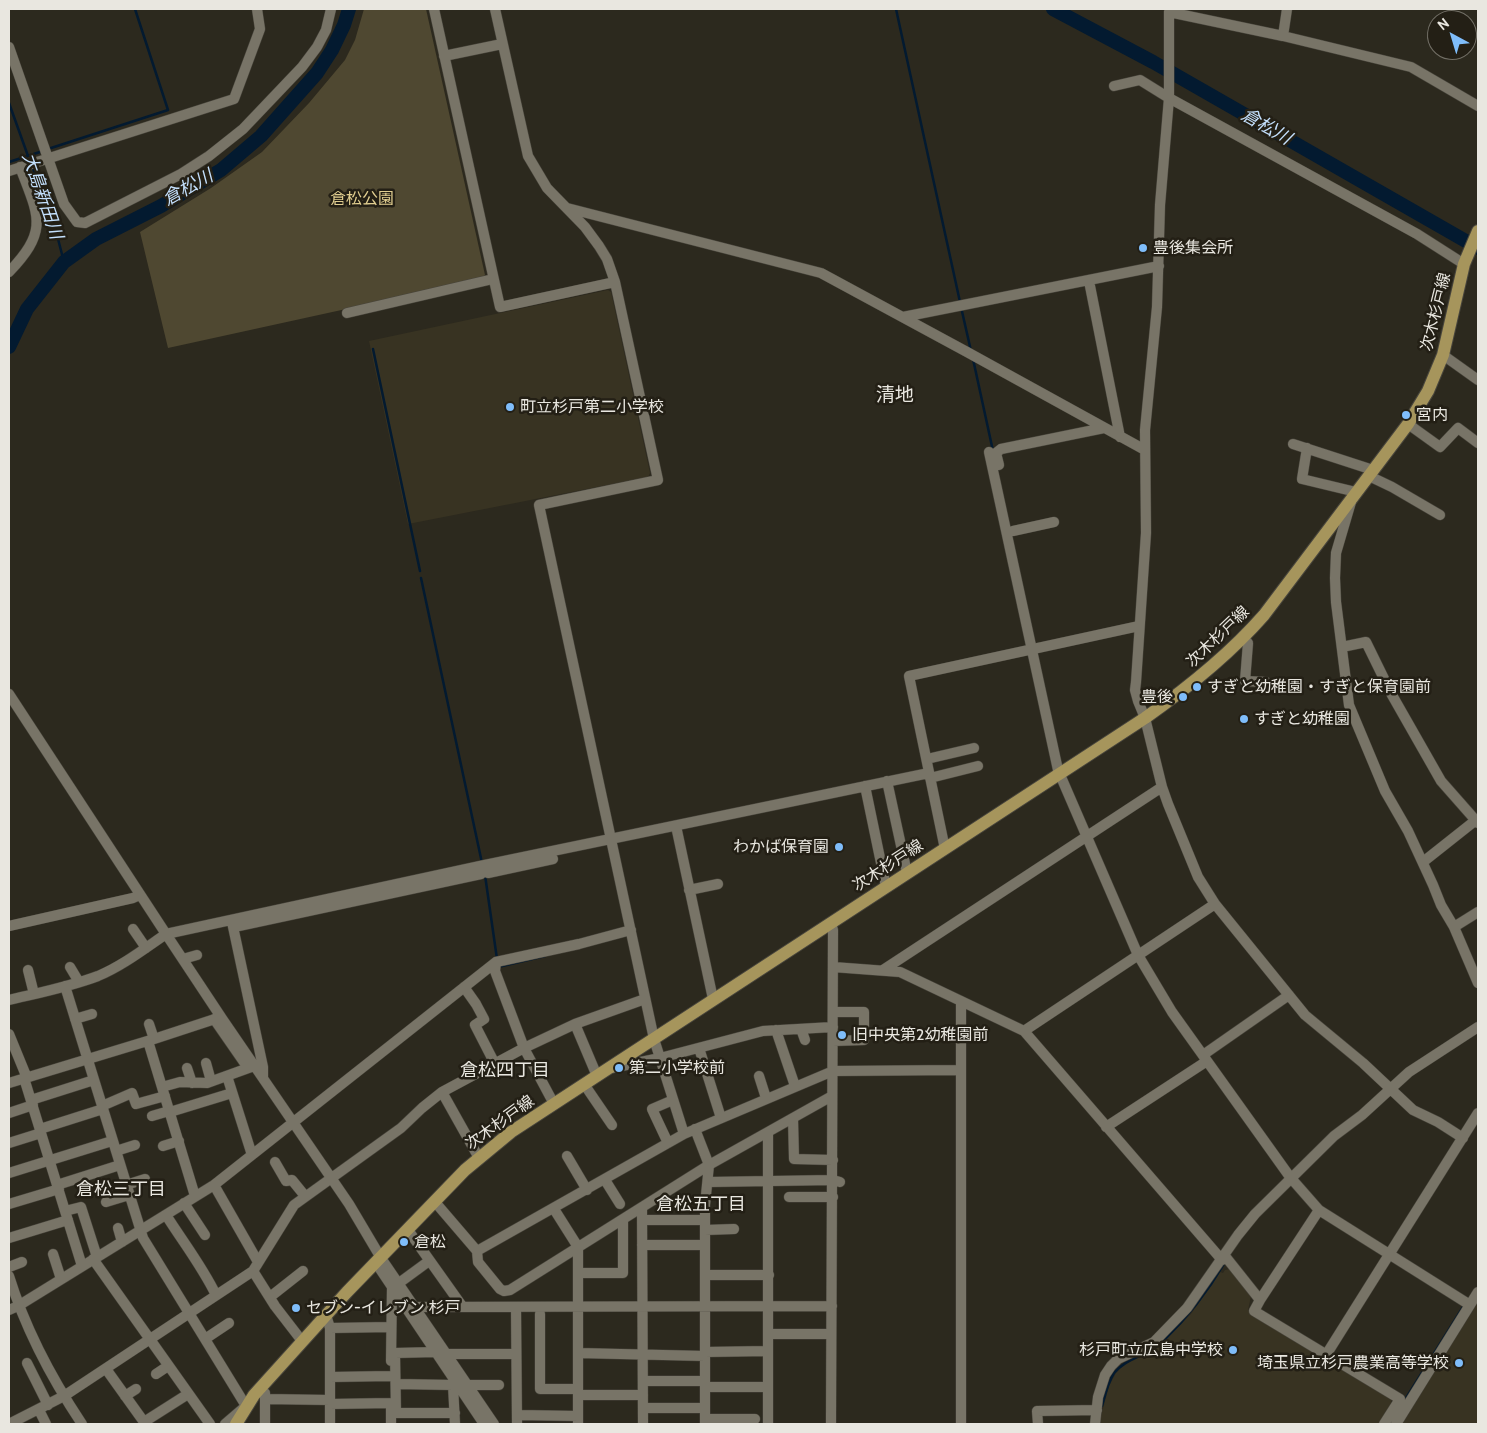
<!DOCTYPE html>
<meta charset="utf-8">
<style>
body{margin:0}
#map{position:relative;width:1487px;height:1433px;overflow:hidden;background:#2c291e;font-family:Cabin,sans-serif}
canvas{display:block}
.frame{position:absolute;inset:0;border:10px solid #e9e7e0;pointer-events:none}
.north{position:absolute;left:1427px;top:10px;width:50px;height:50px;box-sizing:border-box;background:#231f15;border:1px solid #726f66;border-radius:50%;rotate:321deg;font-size:14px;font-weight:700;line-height:20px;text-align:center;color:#e9e7e0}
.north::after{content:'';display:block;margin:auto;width:18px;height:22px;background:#7fbdfa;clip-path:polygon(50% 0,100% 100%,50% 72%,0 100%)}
</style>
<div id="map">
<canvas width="1487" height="1433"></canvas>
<div class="frame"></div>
<div class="north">N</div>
</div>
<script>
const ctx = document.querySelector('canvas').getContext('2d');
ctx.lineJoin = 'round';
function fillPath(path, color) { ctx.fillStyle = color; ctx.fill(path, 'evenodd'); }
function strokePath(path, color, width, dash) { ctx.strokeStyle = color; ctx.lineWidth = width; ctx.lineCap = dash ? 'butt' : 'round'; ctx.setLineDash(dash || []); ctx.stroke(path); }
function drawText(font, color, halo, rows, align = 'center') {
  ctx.font = font + ' Cabin,"Noto Sans JP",sans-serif'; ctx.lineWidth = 5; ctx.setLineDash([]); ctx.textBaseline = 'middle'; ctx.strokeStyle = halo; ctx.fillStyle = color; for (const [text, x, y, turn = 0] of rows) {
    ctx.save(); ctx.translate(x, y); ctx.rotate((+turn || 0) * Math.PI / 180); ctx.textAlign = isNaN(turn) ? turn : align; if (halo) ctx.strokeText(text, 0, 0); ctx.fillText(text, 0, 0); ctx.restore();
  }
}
const built = new Path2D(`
 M608,290L611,292L650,473L648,477L408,524L369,341Z
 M1230,1269L1251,1296L1248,1310L1391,1398L1392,1406L1381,1424H1100L1101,1416L1109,1386L1116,1373L1125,1364L1148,1354L1160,1345L1191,1314L1220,1272L1223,1273L1225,1270Z
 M1478,1302V1424H1402Z`);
const green = new Path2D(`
 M364,9H426L485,275L483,279L168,348L140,232L211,188L262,152L309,103L345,60L355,40Z`);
const stream = new Path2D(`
 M896,9L960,302
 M9,103L28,156
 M48,149L168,110L135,9
 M9,162L43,151
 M32,166L51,212L64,262
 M961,307L971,351
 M373,349L420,571
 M973,359L993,451
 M421,578L482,863
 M485,875L497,959
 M498,967L545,956
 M1403,1403L1463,1307
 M1102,1406C1105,1395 1108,1382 1114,1373C1126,1358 1149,1355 1163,1341C1187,1318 1208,1291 1225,1262`);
const river = new Path2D(`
 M1053,9L1153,62L1478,248
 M9,347L27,309L64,262L96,239L161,206L221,170L261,136L317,73L332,50L344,25L349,9`);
const minor = new Path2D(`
 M434,9L500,307L615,282
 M495,9L528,156L547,188L585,227L599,246L607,259L615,282L658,480L539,505L654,1039L684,1134
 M1287,9L1283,36L1411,67L1478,106
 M1283,36L1169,12V98L1160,205L1157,307L1145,430L1146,533L1136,682L1135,690L1138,701L1145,718L1162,787L1168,804L1198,877L1215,904L1305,1015L1363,1063L1413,1110L1438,1122L1463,1138
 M9,47L64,204L77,222L85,223L181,174L209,156L243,129L302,67L317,47L326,30L331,9
 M444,56L502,44
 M1114,86L1140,80L1169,98L1417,234L1464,264
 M9,171L234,99L260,29L257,9
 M567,208L821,273L967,352L1145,450
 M9,272C49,230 39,217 20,167
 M1089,281L1120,437
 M347,313L493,279
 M903,317L1159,266
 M1443,355L1478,380
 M1408,424L1440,447L1458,428L1478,443
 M1293,444L1373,470
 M1307,448L1302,479L1356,492
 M989,452L1058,770L1138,955L1172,1012L1290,1177L1319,1210L1470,1305
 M999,465L996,453L1001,449L1104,428
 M1369,476L1392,487L1440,515
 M1351,502L1336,553L1335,578L1336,602L1349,705L1385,791L1408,831L1433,885L1441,905L1454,927L1478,983
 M1013,531L1054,522
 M1243,638L1248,643L1245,681L1266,682
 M1342,647L1366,642L1392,695L1441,781L1478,823
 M9,694L166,934C144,949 122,966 98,976C69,987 38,993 9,1000
 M927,759L974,748
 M930,778L978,766
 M887,781L907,873
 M865,786L886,887
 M676,826L713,999
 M945,849L909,676L1139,626
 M1423,862L1476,820
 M488,873L553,859
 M689,890L718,884
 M232,922L263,1067V1078
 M9,926L133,898L140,895
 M234,927L481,874
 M1454,927L1478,912
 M133,929L146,948
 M183,959L197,955
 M496,962L495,971L524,1048L554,1104
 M70,967L79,982
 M833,967L900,972L1024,1031L1222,1260
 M28,970L34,994
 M883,970L1162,787
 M65,986L143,1238L246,1406L225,1424
 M464,987L476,1004L484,1019L475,1025L495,1064
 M961,1001V1424
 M221,1017L166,934L480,866L929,773
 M75,1019L92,1014
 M214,1019L248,1068
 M149,1024L154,1039
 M575,1024L597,1076
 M801,1029L805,1040
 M776,1030L795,1086
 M1024,1031L1215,904
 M9,1034L27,1078
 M148,1041L195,1196
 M833,1041L864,1040V1012H833
 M699,1048L721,1118
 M1203,1055L1289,995
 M206,1063L211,1081
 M187,1068L192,1083
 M612,1068L660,1058L763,1031L833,1027
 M227,1076L252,1155
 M759,1076L766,1098
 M24,1078L82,1266
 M9,1083L154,1039L221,1017L349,1204L381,1258L494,1424
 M584,1084L612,1125
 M162,1087L180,1082L207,1083L254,1066
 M442,1092L479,1158
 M31,1100L94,1080
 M102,1106L132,1093L136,1104L165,1096
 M170,1112L232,1093
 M9,1113L33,1105
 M152,1116L169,1111
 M793,1118L794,1159L833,1160
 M1106,1127L1207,1061
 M40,1129L103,1109
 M695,1129L709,1165L705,1205V1424
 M768,1133V1424
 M9,1143L41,1133
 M668,1143L652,1109L673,1100
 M163,1146L179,1141
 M116,1151L135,1145
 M567,1156L587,1190
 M275,1162L286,1181L292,1180L305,1196
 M9,1173L112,1141
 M605,1180L620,1204
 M709,1182L833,1180L840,1182
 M57,1185L120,1165
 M126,1185L145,1179
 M214,1185L258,1262
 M789,1197H833
 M106,1202L129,1195
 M435,1202L477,1251L684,1134L833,1071L960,1070
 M184,1203L205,1235
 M9,1204L59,1189
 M554,1209L578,1247V1424
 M642,1209L643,1424
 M65,1211L81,1207L97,1257
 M166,1215C183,1242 202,1266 216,1295
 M642,1220H705
 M118,1228L122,1242
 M408,1230L462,1306
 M705,1230L734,1229
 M9,1238L68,1220
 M642,1245H705
 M477,1251L478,1262L500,1289L504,1291L510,1290L709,1165L832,1096
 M53,1254L61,1279
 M1225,1256L1260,1300L1254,1311L1400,1399L1384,1424
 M93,1259L210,1424
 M376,1263L484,1424
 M9,1267L22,1262
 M253,1271L275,1306L302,1341
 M578,1273H623V1220
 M705,1275H769
 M9,1276C25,1328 52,1379 82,1424
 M399,1283L429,1261
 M270,1297L303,1271
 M1260,1300L1319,1210
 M416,1307L832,1306
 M516,1307L517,1424
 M9,1310L18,1306L214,1185L496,962L579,944L631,930
 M540,1314V1389H578
 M326,1315L330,1328V1424
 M330,1328L391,1327
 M769,1334H831
 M205,1339L229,1323
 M436,1352L395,1353L396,1413H455
 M705,1352L768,1351
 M578,1353L705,1356
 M447,1354H516
 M1326,1355L1478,1113
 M391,1361L392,1287
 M27,1363L48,1405
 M106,1369L144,1422L188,1394
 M156,1374L168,1366
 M330,1377L391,1376
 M643,1381H705
 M396,1384L453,1385
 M468,1385H499
 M705,1387H768
 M265,1393V1424
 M578,1395H643
 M125,1396L136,1389
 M265,1399L330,1400
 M330,1404L391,1403
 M391,1405V1424
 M643,1408H705
 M39,1410L46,1424
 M517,1415L578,1416
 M705,1419H755
 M9,1424L64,1396L253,1271L294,1205L401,1128L422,1108L442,1092L524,1048L575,1024L645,999
 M455,1424L453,1385L457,1383
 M831,1424L833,930L831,923
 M1038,1424L1037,1411L1097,1410
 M1095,1424L1098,1397L1105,1375L1111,1366L1118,1359L1154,1342L1187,1308L1238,1235L1255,1214L1334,1136L1362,1115L1409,1072L1478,1027
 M1396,1424L1478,1292`);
const major = new Path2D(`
 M236,1424L254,1395L347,1292L465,1170L511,1132L1145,718C1189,687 1229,655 1264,615L1408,424L1428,391L1443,355L1464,264L1478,231`);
const markers = [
 [1143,248,5,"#7fbdfa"],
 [510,407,5,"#7fbdfa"],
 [1406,415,5,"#7fbdfa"],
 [1197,687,5,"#7fbdfa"],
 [1183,697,5,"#7fbdfa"],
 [1244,719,5,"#7fbdfa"],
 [839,847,5,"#7fbdfa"],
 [842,1035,5,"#7fbdfa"],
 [619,1068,5,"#7fbdfa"],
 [404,1242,5,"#7fbdfa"],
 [296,1308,5,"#7fbdfa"],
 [1233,1350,5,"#7fbdfa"],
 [1459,1363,5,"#7fbdfa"]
];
const parkNames = [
 ["倉松公園",362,199]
];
const poiNames = [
 ["豊後集会所",1153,248],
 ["町立杉戸第二小学校",520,407],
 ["宮内",1416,415],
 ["すぎと幼稚園・すぎと保育園前",1207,687],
 ["豊後",1173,697,"right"],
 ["すぎと幼稚園",1254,719],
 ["わかば保育園",829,847,"right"],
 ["旧中央第2幼稚園前",852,1035],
 ["第二小学校前",629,1068],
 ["倉松",414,1242],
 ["セブン-イレブン 杉戸",306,1308],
 ["杉戸町立広島中学校",1223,1350,"right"],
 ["埼玉県立杉戸農業高等学校",1449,1363,"right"]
];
const streetNames = [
 ["次木杉戸線",1436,312,-76],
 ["次木杉戸線",1218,637,-44],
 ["次木杉戸線",888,866,-33],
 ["次木杉戸線",500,1123,-36]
];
const waterNames = [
 ["倉松川",1266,127,30],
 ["倉松川",188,188,-29],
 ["大島新田川",42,196,71]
];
const neighbourhoodNames = [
 ["倉松四丁目",505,1071],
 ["倉松三丁目",121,1190],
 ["倉松五丁目",701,1205]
];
const quarterNames = [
 ["清地",895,395]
];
fillPath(built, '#383322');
fillPath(green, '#4f4831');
strokePath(stream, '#031a30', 2.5);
strokePath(river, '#031a30', 14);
strokePath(minor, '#48453c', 11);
strokePath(major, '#48453c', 14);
strokePath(minor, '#787467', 10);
strokePath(major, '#a6955c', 12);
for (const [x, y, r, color] of markers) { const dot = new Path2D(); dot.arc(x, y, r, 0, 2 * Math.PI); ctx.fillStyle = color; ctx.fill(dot); strokePath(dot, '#231f15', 2); }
drawText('16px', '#e1ce90', '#231f15', parkNames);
drawText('16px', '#e9e7e0', '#231f15', poiNames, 'left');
drawText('16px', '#e9e7e0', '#231f15', streetNames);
drawText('italic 18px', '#c3dffc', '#231f15', waterNames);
drawText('18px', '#e9e7e0', '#231f15', neighbourhoodNames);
drawText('19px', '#e9e7e0', '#231f15', quarterNames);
</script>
